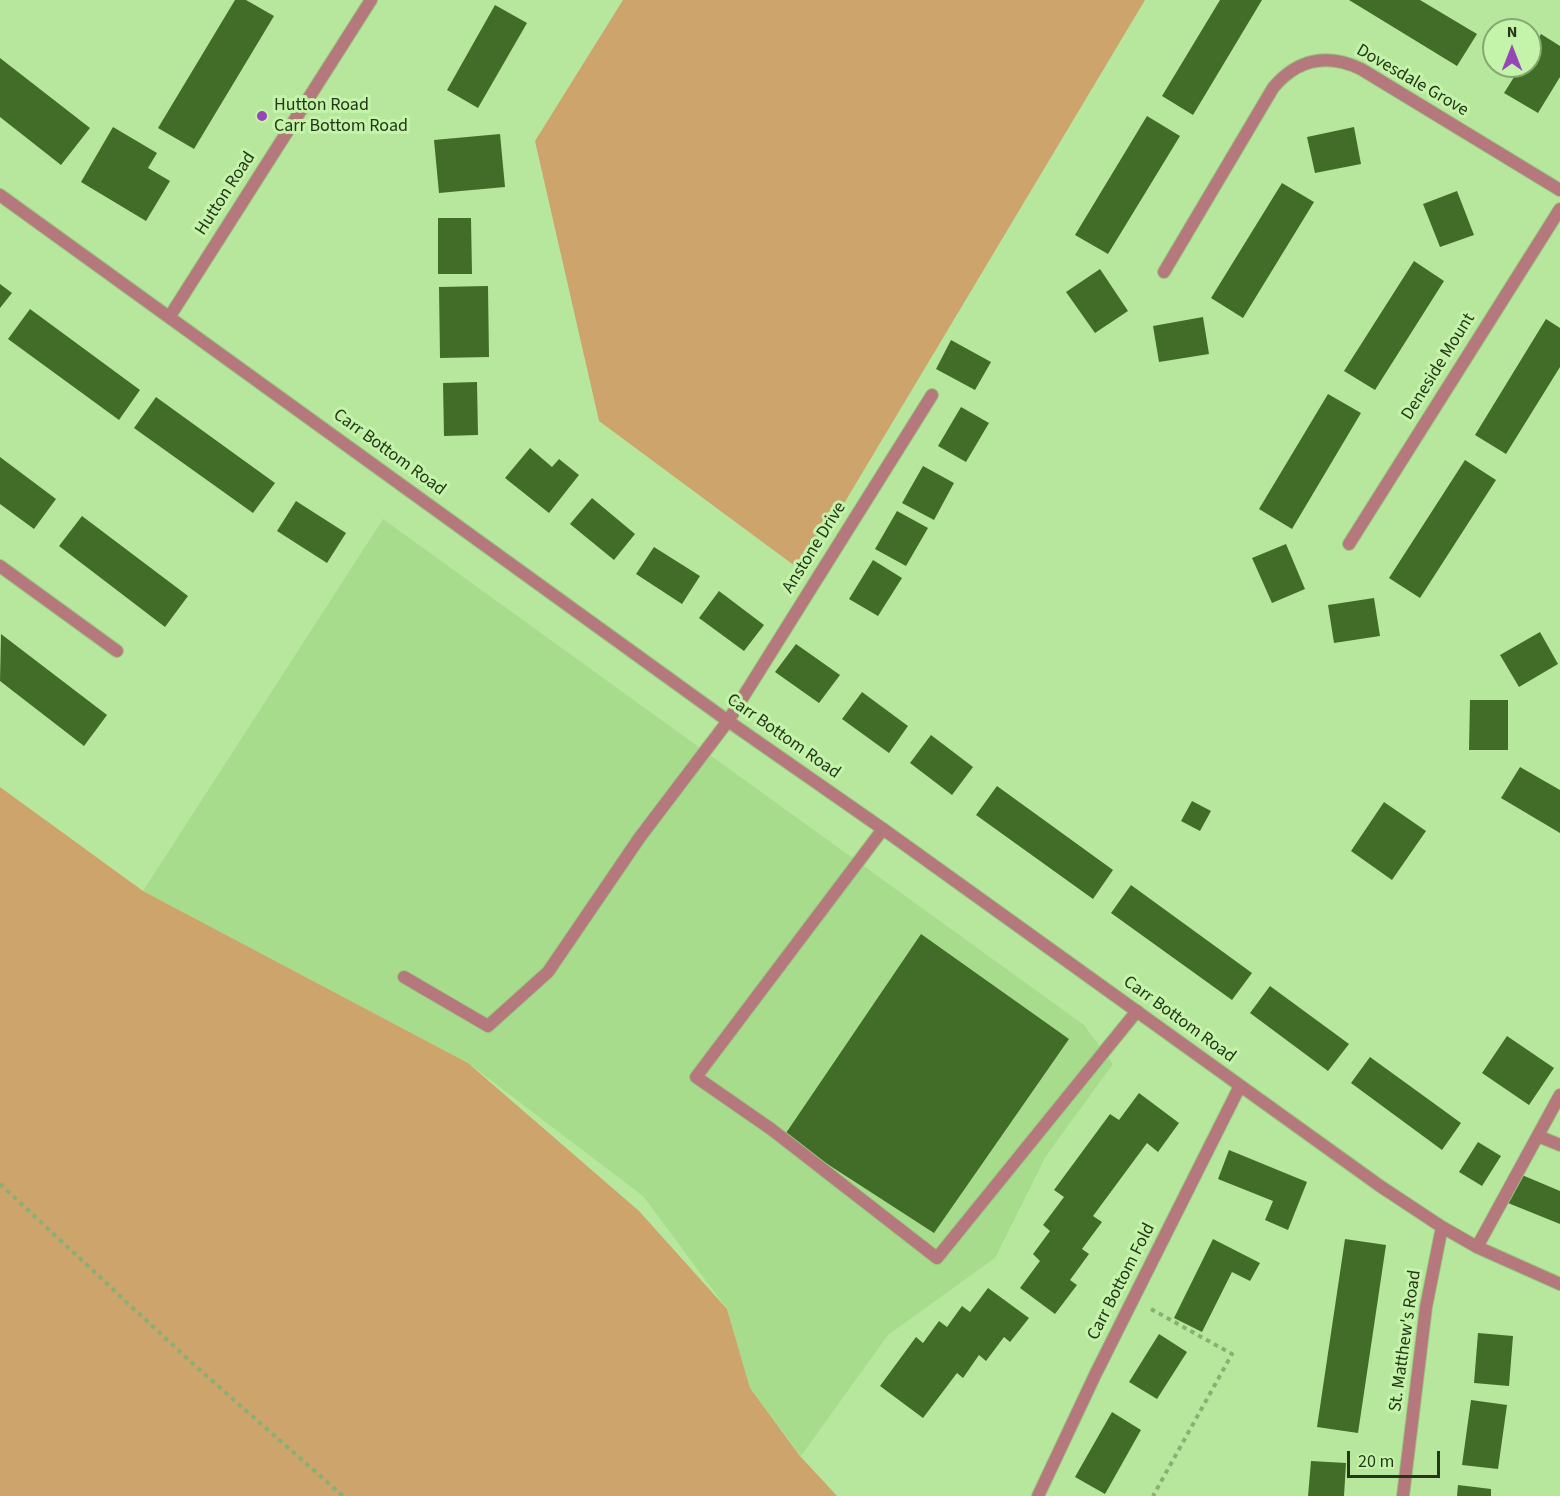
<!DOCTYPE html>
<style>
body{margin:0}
#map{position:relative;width:1560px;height:1496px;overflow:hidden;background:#b7e79d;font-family:"Source Sans 3",sans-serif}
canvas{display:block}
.north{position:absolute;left:1482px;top:18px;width:60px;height:60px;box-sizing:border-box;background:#c4f4aa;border:2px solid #84a870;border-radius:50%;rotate:0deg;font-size:16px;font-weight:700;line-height:24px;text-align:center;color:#25371a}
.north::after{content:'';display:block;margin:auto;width:21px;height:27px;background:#9646b6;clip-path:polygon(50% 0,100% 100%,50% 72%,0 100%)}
.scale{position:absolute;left:1347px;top:1451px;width:93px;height:27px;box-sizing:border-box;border:3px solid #25371a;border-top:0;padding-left:8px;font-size:18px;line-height:21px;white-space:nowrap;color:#25371a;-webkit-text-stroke:4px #c4f4aa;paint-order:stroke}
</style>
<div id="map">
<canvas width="1560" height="1496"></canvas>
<div class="north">N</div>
<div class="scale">20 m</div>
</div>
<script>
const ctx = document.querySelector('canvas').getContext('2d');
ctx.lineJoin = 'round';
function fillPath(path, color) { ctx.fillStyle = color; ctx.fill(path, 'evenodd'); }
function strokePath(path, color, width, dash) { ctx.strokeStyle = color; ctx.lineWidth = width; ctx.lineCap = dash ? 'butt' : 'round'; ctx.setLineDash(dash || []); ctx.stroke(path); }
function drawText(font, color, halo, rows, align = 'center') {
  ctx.font = font + ' "Source Sans 3",sans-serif'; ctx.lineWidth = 6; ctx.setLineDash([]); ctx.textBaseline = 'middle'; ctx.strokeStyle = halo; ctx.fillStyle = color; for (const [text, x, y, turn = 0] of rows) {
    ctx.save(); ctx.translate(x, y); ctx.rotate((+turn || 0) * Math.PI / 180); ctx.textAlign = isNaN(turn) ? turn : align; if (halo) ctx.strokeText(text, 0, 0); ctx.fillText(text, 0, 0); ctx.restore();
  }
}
const built = new Path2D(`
 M383,519L1084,1025L1113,1064L1046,1156L995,1258L888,1335L801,1456L750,1388L727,1309L643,1196L468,1063L143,891Z`);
const green = new Path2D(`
 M623,0H1145L803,572L599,421L535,141Z
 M0,787L143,891L468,1063L639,1211L727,1309L750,1388L800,1456L837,1496H0Z`);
const building = new Path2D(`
 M235,0H246L274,16L194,149L158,128Z
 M1220,0H1262L1193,115L1162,96Z
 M1349,0H1420L1477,34L1457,66Z
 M495,5L527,23L478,108L447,90Z
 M1541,34L1560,46V77L1538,113L1504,93L1521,66H1530V52Z
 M0,58L90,128L61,165L0,117Z
 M1147,116L1180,136L1108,254L1075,235Z
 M113,127L157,153L148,168L170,181L146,221L81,182Z
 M1354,127L1361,164L1315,173L1307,137Z
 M500,134L505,187L439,193L434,140Z
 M1282,183L1314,202L1243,318L1211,298Z
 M1457,191L1474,235L1440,247L1423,204Z
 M438,218H471L472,274H438Z
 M1414,261L1444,281L1375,390L1344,371Z
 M1100,269L1128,311L1095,333L1066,292Z
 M0,284L12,293L0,308Z
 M488,286L489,357L440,358L439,287Z
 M30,309L140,390L119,420L8,339Z
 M1203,317L1209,354L1159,362L1153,326Z
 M1546,319L1560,328V367L1506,454L1475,435Z
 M951,340L991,362L975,390L936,369Z
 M477,382L478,435L444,436L443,383Z
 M1328,394L1361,413L1292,529L1259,509Z
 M156,397L275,483L253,513L134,428Z
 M961,407L989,423L966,462L938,446Z
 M530,448L552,467L559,459L579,475L549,513L505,478Z
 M0,457L56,499L34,529L0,504Z
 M1465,460L1496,480L1420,598L1389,578Z
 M923,466L954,483L934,520L902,503Z
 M592,498L635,534L614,560L570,524Z
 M296,501L346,533L327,563L277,531Z
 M897,511L928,528L906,566L875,549Z
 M82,516L188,596L165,627L59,546Z
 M1286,544L1305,589L1272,603L1252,558Z
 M654,547L700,576L682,604L636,574Z
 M873,560L902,578L878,616L849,599Z
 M719,591L764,625L744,651L699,618Z
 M1374,598L1380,636L1334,643L1328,605Z
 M1540,632L1558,664L1519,687L1500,655Z
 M1,634L107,715L84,746L0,681Z
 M796,644L840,675L819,703L775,672Z
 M862,692L908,726L889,753L842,719Z
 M1470,700H1508V750H1469Z
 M931,735L973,767L952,795L910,763Z
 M1520,767L1560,790V833L1501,798Z
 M997,786L1113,870L1093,899L976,815Z
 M1192,801L1211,811L1200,831L1181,821Z
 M1384,802L1426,831L1392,880L1351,851Z
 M1131,885L1252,973L1232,1000L1111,913Z
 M921,934L1069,1039L934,1233L784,1136Z
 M1270,986L1349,1044L1328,1071L1250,1013Z
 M1507,1036L1554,1068L1529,1105L1482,1073Z
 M1370,1057L1461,1123L1442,1150L1351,1083Z
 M1139,1093L1179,1123L1158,1152L1147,1143L1093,1216L1102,1222L1082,1249L1089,1254L1070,1280L1077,1285L1055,1314L1020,1288L1040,1261L1033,1254L1050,1231L1043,1225L1064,1197L1054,1190L1110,1114L1119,1120Z
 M1478,1142L1501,1156L1482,1186L1459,1172Z
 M1229,1150L1307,1182L1288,1230L1265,1220L1273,1201L1218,1179Z
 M1522,1175L1560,1191V1224L1508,1203Z
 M1213,1239L1260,1263L1250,1281L1232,1272L1202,1332L1174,1318Z
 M1345,1239L1386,1245L1358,1433L1317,1427Z
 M988,1288L1029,1318L1010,1342L1004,1337L986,1361L979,1355L963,1378L957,1373L923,1418L880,1386L916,1337L923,1343L939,1321L947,1327L962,1306L970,1312Z
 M1478,1333L1513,1336L1509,1386L1474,1383Z
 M1159,1334L1187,1352L1157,1399L1129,1382Z
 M1471,1400L1507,1405L1498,1469L1462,1465Z
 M1112,1412L1141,1430L1105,1494L1075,1477Z
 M1311,1461L1346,1463L1344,1496H1308Z
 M1458,1485L1491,1489V1496H1457Z`);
const path = new Path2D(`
 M0,1184L192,1363L343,1496
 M1151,1309L1232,1354L1153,1496`);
const lane = new Path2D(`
 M883,829L696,1077L771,1129L937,1258L1137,1011
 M404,977L488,1026L548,972L640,837L728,721
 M1538,1136L1560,1145
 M1477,1247L1560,1095`);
const street = new Path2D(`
 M0,195L728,721L883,829L1380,1186L1442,1227L1477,1247L1560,1284
 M1164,272L1273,88C1297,59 1327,53 1361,69L1560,190
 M170,316L371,0
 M1349,544L1560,209
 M0,566L117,651
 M728,721L932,395
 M1038,1496L1096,1373L1240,1086
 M1403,1496L1426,1307L1442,1227`);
const markers = [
 [262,116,6,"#9646b6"]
];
const streetNames = [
 ["Dovesdale Grove",1412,81,30],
 ["Hutton Road",226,194,-57],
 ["Deneside Mount",1439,367,-58],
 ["Carr Bottom Road",389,453,36],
 ["Anstone Drive",815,548,-58],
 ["Carr Bottom Road",783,737,35],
 ["Carr Bottom Road",1179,1020,36],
 ["Carr Bottom Fold",1122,1282,-63],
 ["St. Matthew's Road",1406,1341,-82]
];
const poiNames = [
 ["Hutton Road",274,106],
 ["Carr Bottom Road",274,127]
];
fillPath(built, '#a8dc8d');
fillPath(green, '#cca46c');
fillPath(building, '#426d28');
strokePath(lane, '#9ac483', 14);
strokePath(street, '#9ac483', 14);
strokePath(path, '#89b074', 4, [4.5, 4.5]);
strokePath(lane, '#b5787c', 12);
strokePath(street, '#b5787c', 12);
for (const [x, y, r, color] of markers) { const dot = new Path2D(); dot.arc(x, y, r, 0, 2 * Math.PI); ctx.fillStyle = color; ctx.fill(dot); strokePath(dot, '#c4f4aa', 2); }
drawText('18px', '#25371a', '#c4f4aa', streetNames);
drawText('18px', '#25371a', '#c4f4aa', poiNames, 'left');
</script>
